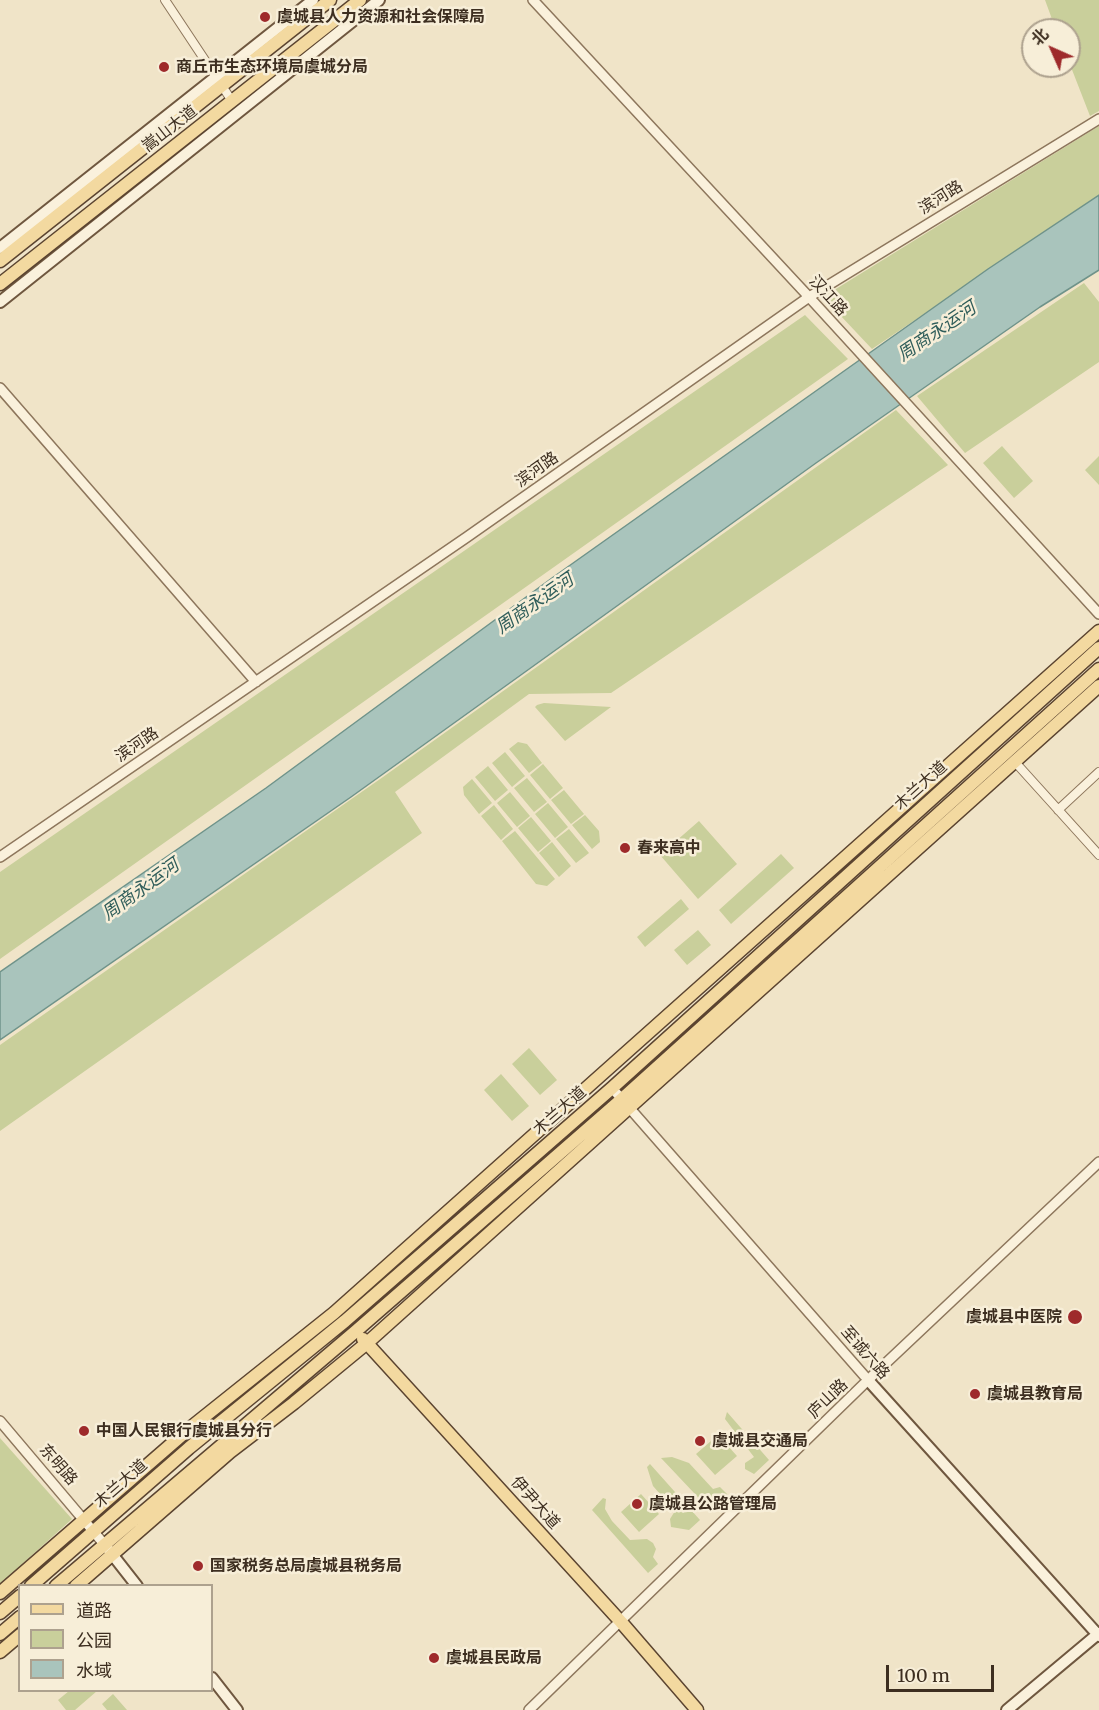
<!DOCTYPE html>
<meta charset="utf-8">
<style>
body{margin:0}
#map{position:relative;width:1099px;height:1710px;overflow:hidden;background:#f0e4c8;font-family:Merriweather,"Noto Sans SC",serif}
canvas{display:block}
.legend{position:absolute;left:18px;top:1584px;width:195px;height:108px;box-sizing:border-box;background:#f7eed8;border:2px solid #ada18e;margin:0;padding:8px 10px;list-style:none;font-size:18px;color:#3d2e20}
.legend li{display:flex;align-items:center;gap:12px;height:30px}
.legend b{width:30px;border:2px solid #ada18e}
.north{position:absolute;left:1021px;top:18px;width:60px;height:60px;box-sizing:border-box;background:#f7eed8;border:2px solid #ada18e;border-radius:50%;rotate:315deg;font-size:16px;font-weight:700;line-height:24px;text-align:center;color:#3d2e20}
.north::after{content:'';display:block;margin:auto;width:21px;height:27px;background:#9e2a2b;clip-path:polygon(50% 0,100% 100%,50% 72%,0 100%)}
.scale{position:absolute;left:886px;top:1665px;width:108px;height:27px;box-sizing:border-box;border:3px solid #3d2e20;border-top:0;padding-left:8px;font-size:18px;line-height:21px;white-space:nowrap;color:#3d2e20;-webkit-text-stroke:4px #f7eed8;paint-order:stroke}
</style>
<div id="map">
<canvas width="1099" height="1710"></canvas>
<ul class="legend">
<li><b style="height:8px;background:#f3d9a0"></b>道路</li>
<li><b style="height:16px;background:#c9cf9b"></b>公园</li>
<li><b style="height:16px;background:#a9c4bc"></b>水域</li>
</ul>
<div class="north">北</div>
<div class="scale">100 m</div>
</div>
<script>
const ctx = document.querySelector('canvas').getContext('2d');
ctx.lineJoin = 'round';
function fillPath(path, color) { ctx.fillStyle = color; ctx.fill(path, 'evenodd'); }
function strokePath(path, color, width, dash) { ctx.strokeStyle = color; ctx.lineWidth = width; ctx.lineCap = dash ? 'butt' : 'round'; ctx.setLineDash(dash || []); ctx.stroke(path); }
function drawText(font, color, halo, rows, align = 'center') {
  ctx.font = font + ' Merriweather,"Noto Sans SC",serif'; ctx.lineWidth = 5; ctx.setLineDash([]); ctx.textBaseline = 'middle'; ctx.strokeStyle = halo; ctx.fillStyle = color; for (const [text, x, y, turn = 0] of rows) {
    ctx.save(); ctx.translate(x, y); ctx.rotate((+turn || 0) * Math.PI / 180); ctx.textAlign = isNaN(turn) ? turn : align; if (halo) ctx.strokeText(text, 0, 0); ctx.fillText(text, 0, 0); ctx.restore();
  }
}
const green = new Path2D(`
 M1045,0H1099V111L1090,116L1069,62V30H1056Z
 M1099,126V196L872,349L823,297Z
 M1084,283L1099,302V362L965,453L917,396Z
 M805,315L848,359L0,959V872Z
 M896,410L948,465L611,693L529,694L395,792L422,833L0,1131V1045L383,777Z
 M1002,446L1033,481L1014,498L983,463Z
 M1099,456V485L1085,470Z
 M544,703L611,707L565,741L535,707L537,705Z
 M518,742L527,744L542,763L529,773L509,749Z
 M505,752L525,776L512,787L492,763Z
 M543,764L563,788L550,799L530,775Z
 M488,766L508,790L495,801L475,777Z
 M527,778L547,802L534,812L514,788Z
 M472,779L492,803L479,814L464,795L463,787Z
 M564,790L584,814L571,824L551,800Z
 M510,792L530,816L517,827L497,803Z
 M548,803L568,827L555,838L535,814Z
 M494,805L513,829L501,840L481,816Z
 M585,815L599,831L600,842L592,849L572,825Z
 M531,817L551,841L538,852L518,828Z
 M699,821L737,864L698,899L660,855Z
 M569,829L589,853L576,863L556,839Z
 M515,831L555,879L547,886L536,884L502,841Z
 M552,842L571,866L559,877L539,853Z
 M781,854L794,868L731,924L719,910Z
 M681,899L689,909L645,947L637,937Z
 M698,930L711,945L687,965L674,950Z
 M529,1048L557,1080L540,1095L512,1064Z
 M501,1074L529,1106L512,1121L484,1090Z
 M727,1412L769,1460L754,1474L745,1469V1463L754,1457L725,1419Z
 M718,1435L737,1456L715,1475L696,1454Z
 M0,1438L72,1519L0,1584Z
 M672,1457L689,1463L713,1489L720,1487L728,1495L711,1511L661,1458Z
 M650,1464L700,1520L689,1530L671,1527L670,1519L675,1511L653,1486L647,1467Z
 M641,1494L659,1514L639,1532L621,1512Z
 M603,1498L606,1499L605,1509L612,1521L630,1540L647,1539L653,1543L656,1549L653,1557L658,1564L648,1573L592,1510Z
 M69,1691V1690L97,1691L75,1710H66L58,1700Z
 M113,1694L127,1710H107L102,1704Z`);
const water = new Path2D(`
 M1099,195V270L1040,307L816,463L351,797L0,1040V972L266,788L552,578L988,269Z`);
const minor = new Path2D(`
 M165,0L232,101
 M1015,762L1099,855
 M1058,810L1099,772`);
const tertiary = new Path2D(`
 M533,0L809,297L1099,614
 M0,388L256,682
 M0,857L467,537L809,297L1099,119
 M612,1088L868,1380
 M0,1421L104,1544
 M529,1710L868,1380L1099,1162`);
const secondary = new Path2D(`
 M0,248L313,0
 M0,302L379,0
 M868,1380L1099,1636
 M108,1549L137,1586
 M212,1678L237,1710
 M1007,1710L1099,1633`);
const primary = new Path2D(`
 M0,261L330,0
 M0,284L360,0
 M363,1339L621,1622L697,1710
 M31,1586L189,1448L345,1321L612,1088L1099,648
 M56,1586L356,1331L622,1099L1099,669
 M76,1586L230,1452L294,1403L367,1343L1099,686
 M0,1593L190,1428L334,1313L1099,631
 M0,1613L20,1596
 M0,1634L20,1617
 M0,1652L20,1635`);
const markers = [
 [265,17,6,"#9e2a2b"],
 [164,67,6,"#9e2a2b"],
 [625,848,6,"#9e2a2b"],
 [1075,1317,8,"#9e2a2b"],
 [975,1394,6,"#9e2a2b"],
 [84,1431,6,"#9e2a2b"],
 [700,1441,6,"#9e2a2b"],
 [637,1504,6,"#9e2a2b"],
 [198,1566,6,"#9e2a2b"],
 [434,1658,6,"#9e2a2b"]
];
const poiNames = [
 ["虞城县人力资源和社会保障局",277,17],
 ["商丘市生态环境局虞城分局",176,67],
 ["春来高中",637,848],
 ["虞城县中医院",1062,1317,"right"],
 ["虞城县教育局",987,1394],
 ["中国人民银行虞城县分行",96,1431],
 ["虞城县交通局",712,1441],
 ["虞城县公路管理局",649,1504],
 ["国家税务总局虞城县税务局",210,1566],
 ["虞城县民政局",446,1658]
];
const streetNames = [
 ["嵩山大道",170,129,-38],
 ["滨河路",941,198,-32],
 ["汉江路",828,296,48],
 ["滨河路",537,470,-35],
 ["滨河路",137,745,-34],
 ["木兰大道",921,786,-42],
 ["木兰大道",560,1111,-41],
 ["至诚六路",865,1353,49],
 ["庐山路",828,1399,-44],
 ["东明路",58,1465,49],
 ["木兰大道",121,1484,-41],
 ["伊尹大道",535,1503,48]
];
const waterNames = [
 ["周商永运河",937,332,-34],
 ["周商永运河",535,604,-35],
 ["周商永运河",141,890,-36]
];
fillPath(green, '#c9cf9b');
fillPath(water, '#a9c4bc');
strokePath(water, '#6f938a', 1.5);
strokePath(minor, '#8d765c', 10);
strokePath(tertiary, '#8d765c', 12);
strokePath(secondary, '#6f573f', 14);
strokePath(primary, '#5b4430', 15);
strokePath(minor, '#faf1dc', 8);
strokePath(tertiary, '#faf1dc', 9);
strokePath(secondary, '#faf1dc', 10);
strokePath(primary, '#f3d9a0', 12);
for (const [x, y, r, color] of markers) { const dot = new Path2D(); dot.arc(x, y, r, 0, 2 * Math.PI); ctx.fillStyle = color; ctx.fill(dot); strokePath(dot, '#f7eed8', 2); }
drawText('bold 16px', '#3d2e20', '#f7eed8', poiNames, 'left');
drawText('16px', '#3d2e20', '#f7eed8', streetNames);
drawText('italic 18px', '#2f5d5a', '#f7eed8', waterNames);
</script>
